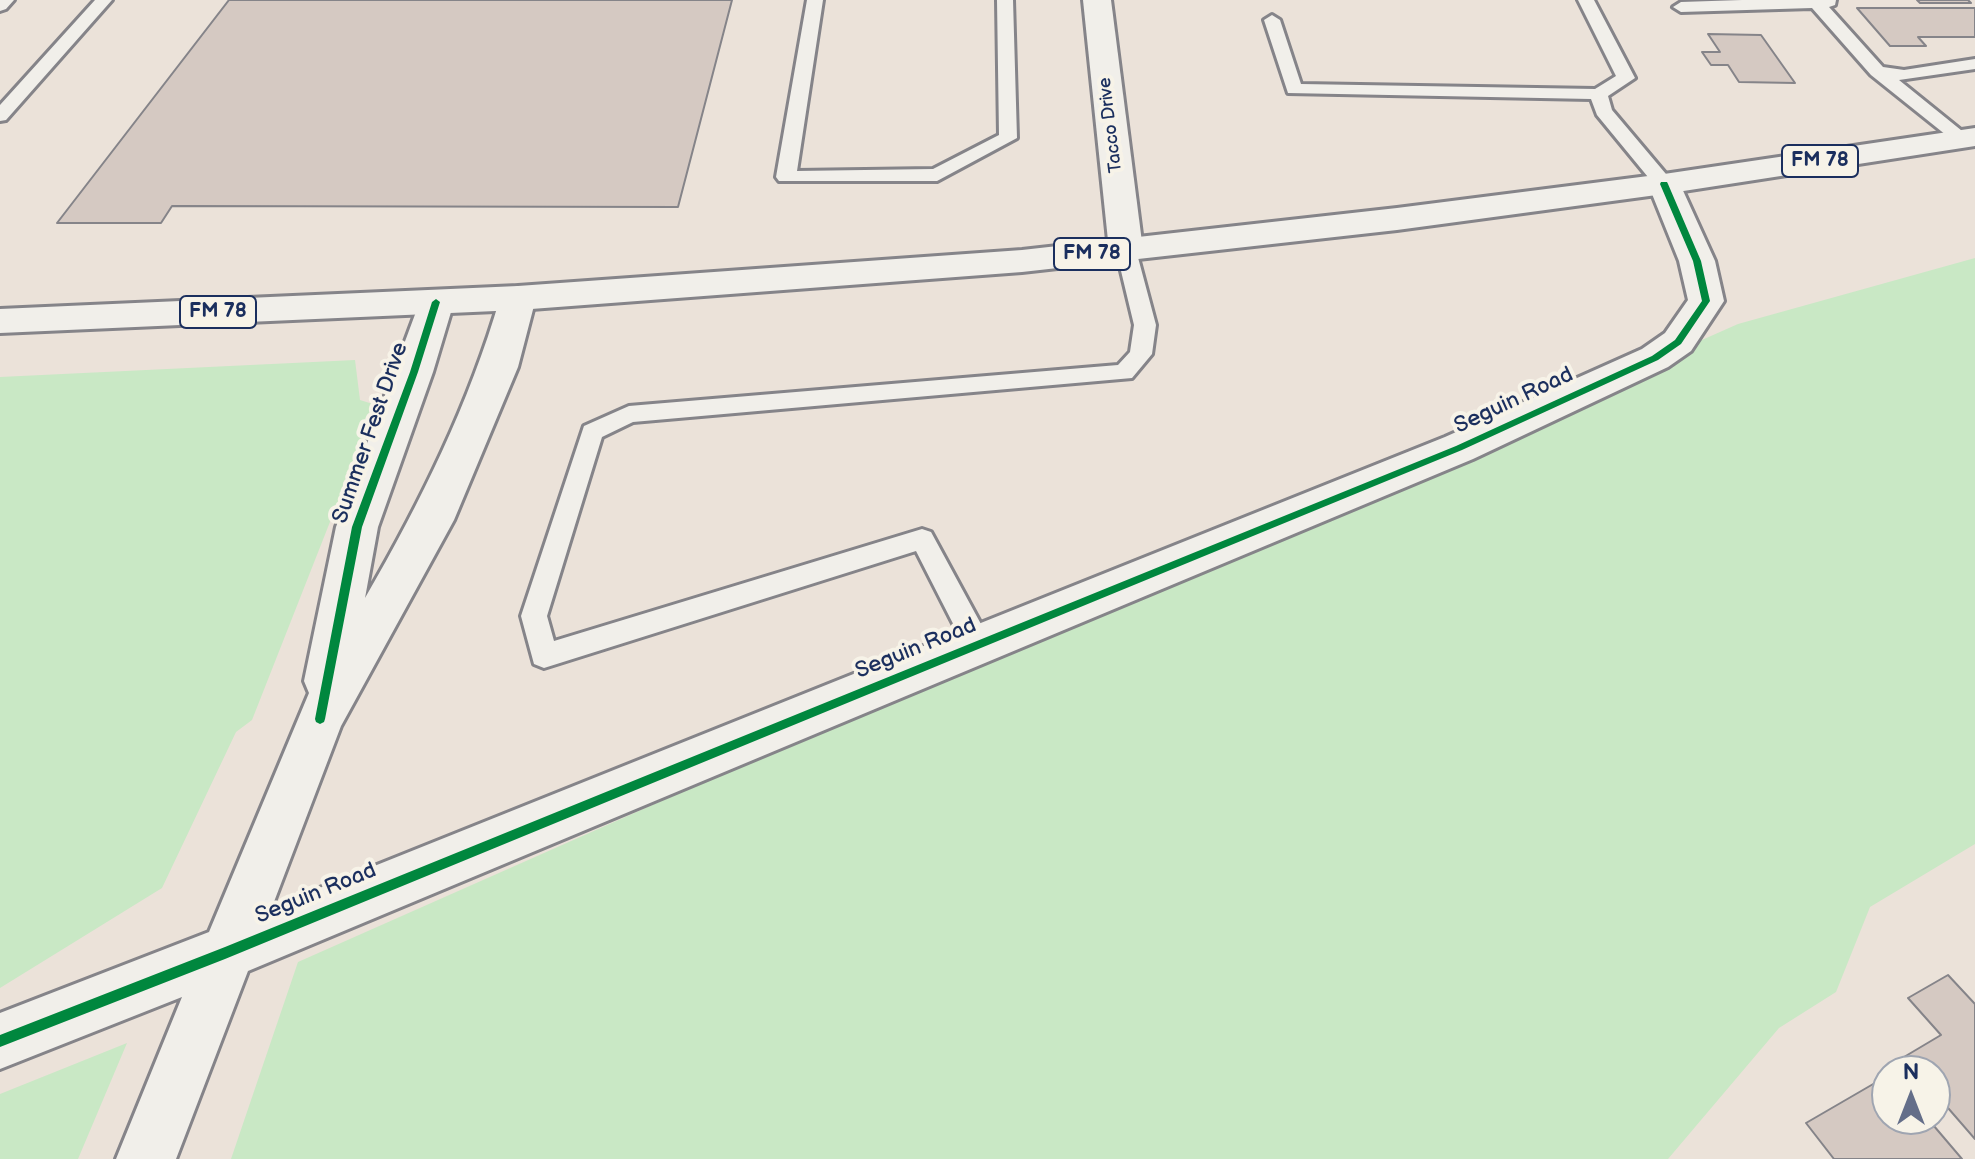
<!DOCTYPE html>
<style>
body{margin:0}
#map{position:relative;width:1975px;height:1159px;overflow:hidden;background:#ebe2d9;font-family:"Balsamiq Sans",sans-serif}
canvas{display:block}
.north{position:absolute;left:1871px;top:1055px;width:80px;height:80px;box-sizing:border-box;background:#f7f3e8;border:2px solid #9fa5b1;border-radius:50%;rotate:0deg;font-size:22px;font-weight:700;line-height:32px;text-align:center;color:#1b2f5e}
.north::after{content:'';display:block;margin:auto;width:28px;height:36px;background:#646e89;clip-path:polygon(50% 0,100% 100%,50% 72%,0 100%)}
</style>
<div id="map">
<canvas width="1975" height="1159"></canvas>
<div class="north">N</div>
</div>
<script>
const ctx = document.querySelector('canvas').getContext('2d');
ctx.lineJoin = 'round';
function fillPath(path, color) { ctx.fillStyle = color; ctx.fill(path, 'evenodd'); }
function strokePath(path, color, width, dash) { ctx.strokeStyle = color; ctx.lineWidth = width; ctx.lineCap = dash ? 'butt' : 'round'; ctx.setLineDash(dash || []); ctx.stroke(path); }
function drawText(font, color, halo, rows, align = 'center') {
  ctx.font = font + ' "Balsamiq Sans",sans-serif'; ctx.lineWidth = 8; ctx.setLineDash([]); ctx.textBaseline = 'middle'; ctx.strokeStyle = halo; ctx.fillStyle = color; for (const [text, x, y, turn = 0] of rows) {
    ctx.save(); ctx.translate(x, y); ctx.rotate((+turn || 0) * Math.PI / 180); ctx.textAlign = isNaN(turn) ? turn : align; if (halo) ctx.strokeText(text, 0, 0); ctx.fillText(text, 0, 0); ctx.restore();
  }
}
const green = new Path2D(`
 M1975,258V844L1870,907L1836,992L1779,1028L1668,1159H231L298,962L1738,324Z
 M355,360L360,400L376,405L252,720L236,732L162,888L0,988V377Z
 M127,1043L78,1159H0V1094Z`);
const building = new Path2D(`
 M229,0H732L678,207L172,206L161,223H57Z
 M1917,0H1968L1971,3H1920Z
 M1857,8H1975V37H1918L1926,46H1890Z
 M1708,34L1761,35L1795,83L1739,82L1728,65H1711L1702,52H1720Z
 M1948,975L1975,1004V1139L1935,1093V1071H1916L1904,1057L1941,1035L1908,998Z
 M1887,1076V1119H1928L1962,1159H1834L1806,1123Z`);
const lane = new Path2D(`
 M0,0H14L6,9L0,11Z
 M95,0H112L6,120L0,121V105Z
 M807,0H823L797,171L933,169L999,135L997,0H1013L1017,138L937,181H779L776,177Z
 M1578,0H1594L1635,78L1608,96L1612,110L1671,180L1674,184L1671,188H1657L1597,115L1591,99L1288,93L1264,20L1272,15L1280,20L1301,84L1595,89L1616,76Z
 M1742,0H1836L1835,5L1829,7L1883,67L1904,70L1975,59V69L1899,80L1972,139L1963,145L1956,143L1871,75L1812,8L1681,12L1673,7L1681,2Z
 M1126,243L1136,250L1156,325L1152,354L1132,378L633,422L602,437L547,616L554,641L922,529L931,532L988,637L992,645L988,653L978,656L968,653L916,551L544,668L534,664L521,616L584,426L629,406L1118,365L1130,352L1134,325L1116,250Z`);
const street = new Path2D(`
 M1083,0H1111L1143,250L1138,258L1126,261L1114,258L1109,250Z`);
const secondary = new Path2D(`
 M1664,174L1676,177L1680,184L1715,261L1724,301L1691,351L1668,367L1473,459L248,971L176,1159H116L182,997L0,1069V1013L209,932L309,693L304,681L336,527L423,293L436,290L449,293L454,302L433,372L378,527L365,598C421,502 469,404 500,298L505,290L518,286L531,290L536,298L518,367L454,520L341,726L272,907L1445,437L1642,349L1665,333L1688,300L1679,261L1648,184L1652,177Z`);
const primary = new Path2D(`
 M1975,128V146L1664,194L1397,230L1022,272L518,310L0,333V309L518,286L1022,250L1397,208L1664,174Z`);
const cycleway = new Path2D(`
 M1661,182H1667L1668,184L1701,261L1710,301L1681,344L1658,360L1462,450L225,959L0,1047V1035L225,947L1456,446L1652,356L1675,340L1702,301L1693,261L1660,184Z
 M436,299L440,302L418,372L362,527L325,719L324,722L320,724L316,722L315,719L352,527L410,372L432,302Z`);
const farStreetnames = [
 ["Tacco Drive",1111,125,-97]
];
const shields = [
 [1820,161,76],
 [1092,254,76],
 [218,312,76]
];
const shieldNames = [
 ["FM 78",1820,161],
 ["FM 78",1092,254],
 ["FM 78",218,312]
];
const streetNames = [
 ["Seguin Road",1514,401,-25],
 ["Summer Fest Drive",371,433,-71],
 ["Seguin Road",916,649,-22],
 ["Seguin Road",316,894,-22]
];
fillPath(green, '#c9e8c5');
fillPath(building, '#d5c9c2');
strokePath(building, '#858489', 2);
strokePath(lane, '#858489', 6);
strokePath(street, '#858489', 6);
strokePath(secondary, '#858489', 6);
strokePath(primary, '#858489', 6);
fillPath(lane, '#f1efea');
fillPath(street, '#f1efea');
fillPath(secondary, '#f1efea');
fillPath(primary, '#f1efea');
fillPath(cycleway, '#00873e');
drawText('18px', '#1b2f5e', '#f7f3e8', farStreetnames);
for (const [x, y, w] of shields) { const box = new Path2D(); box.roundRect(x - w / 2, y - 16, w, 32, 6); ctx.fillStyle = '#f7f3e8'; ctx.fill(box); strokePath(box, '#1b2f5e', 2); }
drawText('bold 20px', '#1b2f5e', null, shieldNames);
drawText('22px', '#1b2f5e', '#f7f3e8', streetNames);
</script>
